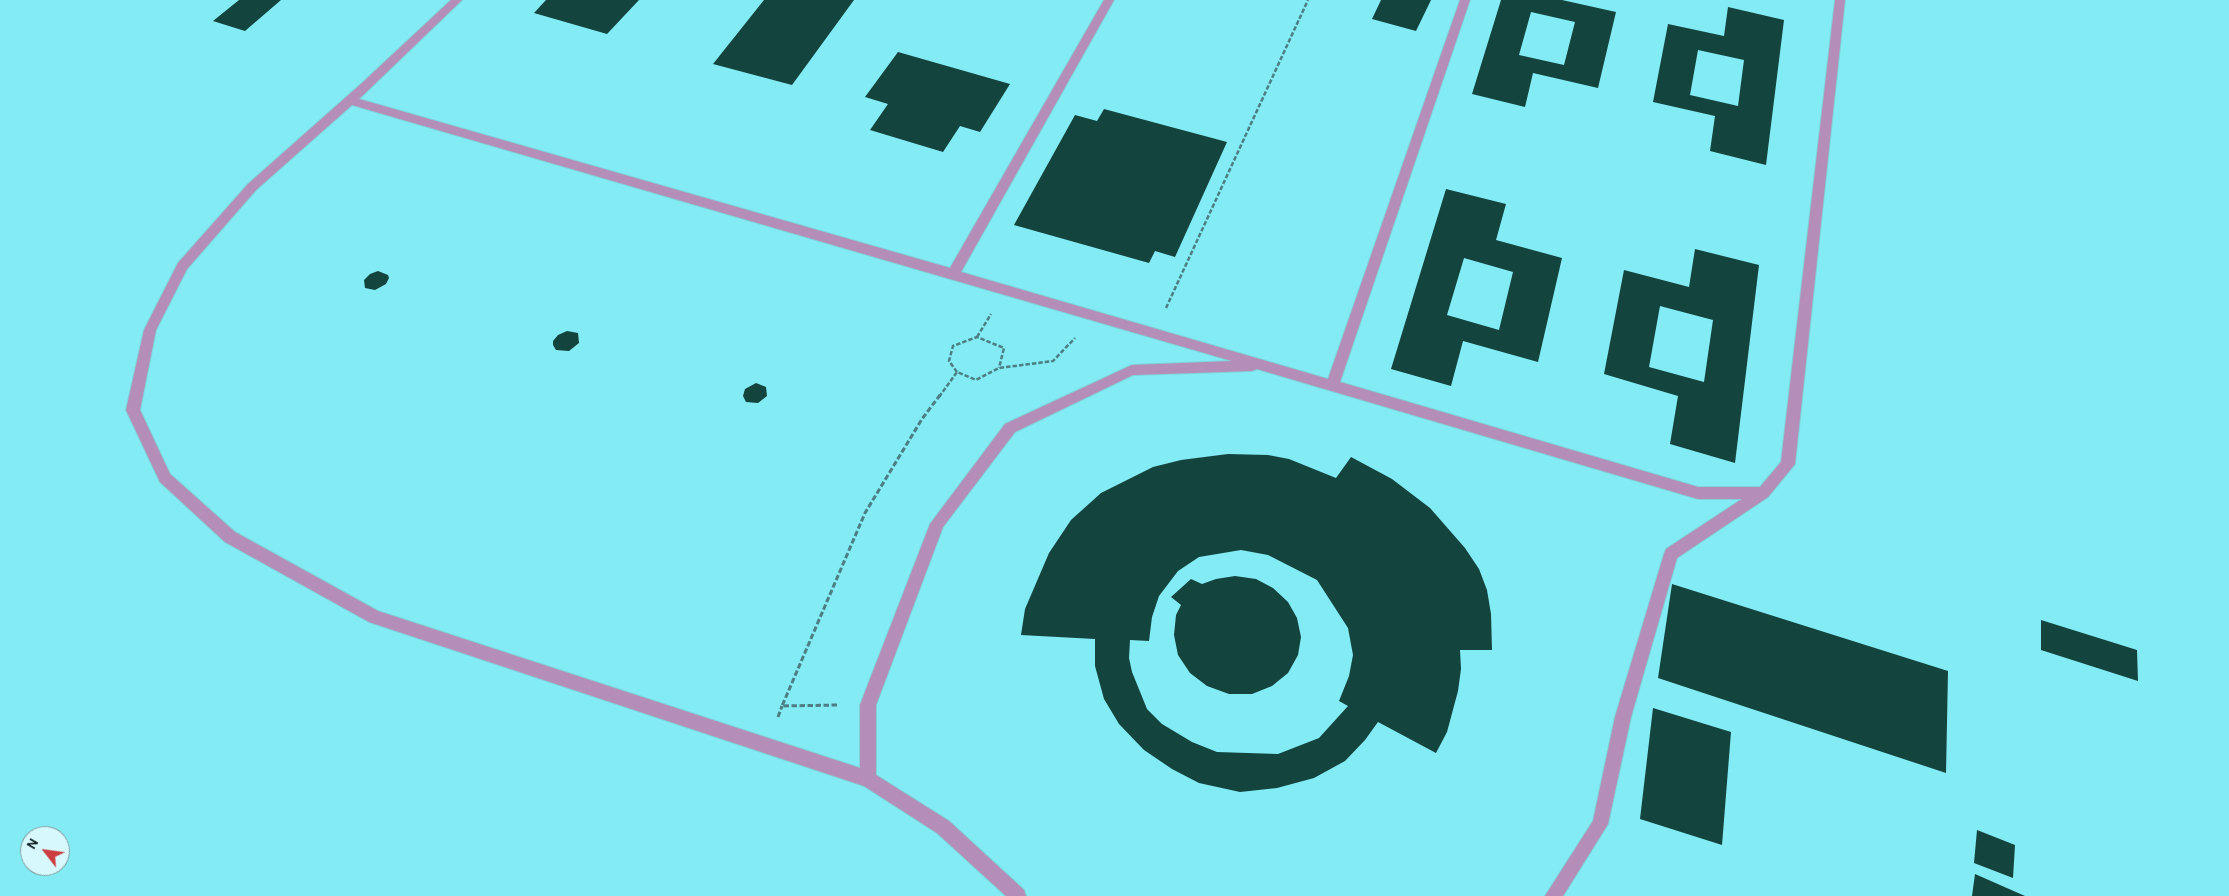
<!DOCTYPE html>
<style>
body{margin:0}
#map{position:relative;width:2229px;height:896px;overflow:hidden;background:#9af5fe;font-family:Karla,sans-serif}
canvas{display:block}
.north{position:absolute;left:20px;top:826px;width:50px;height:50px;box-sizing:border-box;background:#d7f8fc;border:1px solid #819c9f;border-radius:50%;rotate:300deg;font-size:14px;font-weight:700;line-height:20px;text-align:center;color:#011113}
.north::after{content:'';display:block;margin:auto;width:18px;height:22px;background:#cc3d41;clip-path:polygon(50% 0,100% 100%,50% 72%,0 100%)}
</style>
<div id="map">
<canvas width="2229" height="896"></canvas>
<div class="north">N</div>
</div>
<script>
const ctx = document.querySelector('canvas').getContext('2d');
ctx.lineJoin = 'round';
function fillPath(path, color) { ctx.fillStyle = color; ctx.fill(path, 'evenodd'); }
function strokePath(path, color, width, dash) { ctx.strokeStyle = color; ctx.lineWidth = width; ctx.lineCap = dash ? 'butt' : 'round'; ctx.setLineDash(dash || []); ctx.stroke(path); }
const built = new Path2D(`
 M0,0H2229V896H0ZM30,836H60V866H30Z`);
const building = new Path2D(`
 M239,0H281L245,31L213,21Z
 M546,0H639L607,34L534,13Z
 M764,0H854L792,85L713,64Z
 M1381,0H1431L1416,31L1372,19Z
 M1501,0H1562L1616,12L1598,88L1533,73L1525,107L1472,94ZM1531,12L1575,22L1564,65L1519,55Z
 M1728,7L1784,20L1766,165L1710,151L1715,116L1653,102L1668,24L1724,36ZM1698,50L1744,60L1738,106L1690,95Z
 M898,52L1010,84L980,132L960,126L943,152L870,130L888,104L865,97Z
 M1104,109L1227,142L1175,257L1155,251L1149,263L1014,225L1075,115L1097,121Z
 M1446,189L1506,204L1496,240L1562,258L1538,362L1463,341L1451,386L1391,369ZM1464,258L1513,272L1499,330L1447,315Z
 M1695,249L1759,265L1735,463L1670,444L1678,396L1604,374L1624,270L1689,287ZM1660,306L1713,320L1704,382L1649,367Z
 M378,271L388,275L389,278L386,284L375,290L365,288L364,280L370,274Z
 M567,331L578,333L579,343L569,351L556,350L553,345V341L558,335Z
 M756,383L766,387L767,396L758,403L746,402L743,396L745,389Z
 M1228,454L1268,455L1289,459L1336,478L1351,457L1392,479L1430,508L1465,548L1479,569L1487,590L1491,614L1492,650H1460L1461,669L1458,691L1447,732L1436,753L1378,722L1365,740L1345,761L1314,778L1277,788L1240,792L1199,783L1172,769L1144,750L1119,724L1104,699L1095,666V639L1021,635L1025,609L1049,553L1071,520L1101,493L1153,467L1181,460ZM1241,550L1268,555L1317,580L1348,628L1353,655L1349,676L1339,701L1348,706L1319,738L1278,754L1217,752L1192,742L1162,724L1147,709L1132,672L1129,658L1130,640L1149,641L1152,617L1159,596L1178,571L1199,557Z
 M1235,576L1256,579L1273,588L1288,602L1297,618L1301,637L1298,655L1288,673L1272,686L1252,694H1229L1207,686L1190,673L1178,655L1174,635L1176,615L1181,605L1171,597L1191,579L1202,584L1216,579Z
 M1672,584L1948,671L1946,773L1658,678Z
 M2041,620L2137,650L2138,681L2041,650Z
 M1653,708L1731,732L1722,845L1640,819Z
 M1977,830L2015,845L2013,878L1974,863Z
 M1975,874L2025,896H1972Z`);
const pathFar1 = new Path2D(`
 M1166,308L1308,0
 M977,337L991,314
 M957,372L949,361L953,346L977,337L1004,348L999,368
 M939,397L957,372L976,380L999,368L1053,361L1075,338`);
const path = new Path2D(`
 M837,705L782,706L865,513L922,419L940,395
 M778,717L782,706`);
const minor = new Path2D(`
 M451,0H462L359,99L950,268L1104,0H1114L961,272L1328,379L1460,0H1470L1340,382L1698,487H1760L1781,462L1835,0H1845L1795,464L1768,497L1677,558L1631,717L1608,824L1563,896H1545L1593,821L1615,717L1664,554L1666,549L1742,499H1698L1257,369L1252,371L1133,375L1015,432L943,527L876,705V775L949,821L1024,890L1026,896H1006L937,833L864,786L369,622L225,542L160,482L126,410L144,330L178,263L248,184L362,83ZM352,105L1232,361L1132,365L1005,424L930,524L860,705V768L378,611L235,532L170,474L140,410L156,330L187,269L256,190Z`);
fillPath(built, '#83ebf4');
fillPath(building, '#13443e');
strokePath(minor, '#82d1d8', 2);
strokePath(pathFar1, '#4b7f85', 2.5, [4.5, 2]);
strokePath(path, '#4b7f85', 3, [5.5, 2.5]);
fillPath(minor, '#b48db8');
</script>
